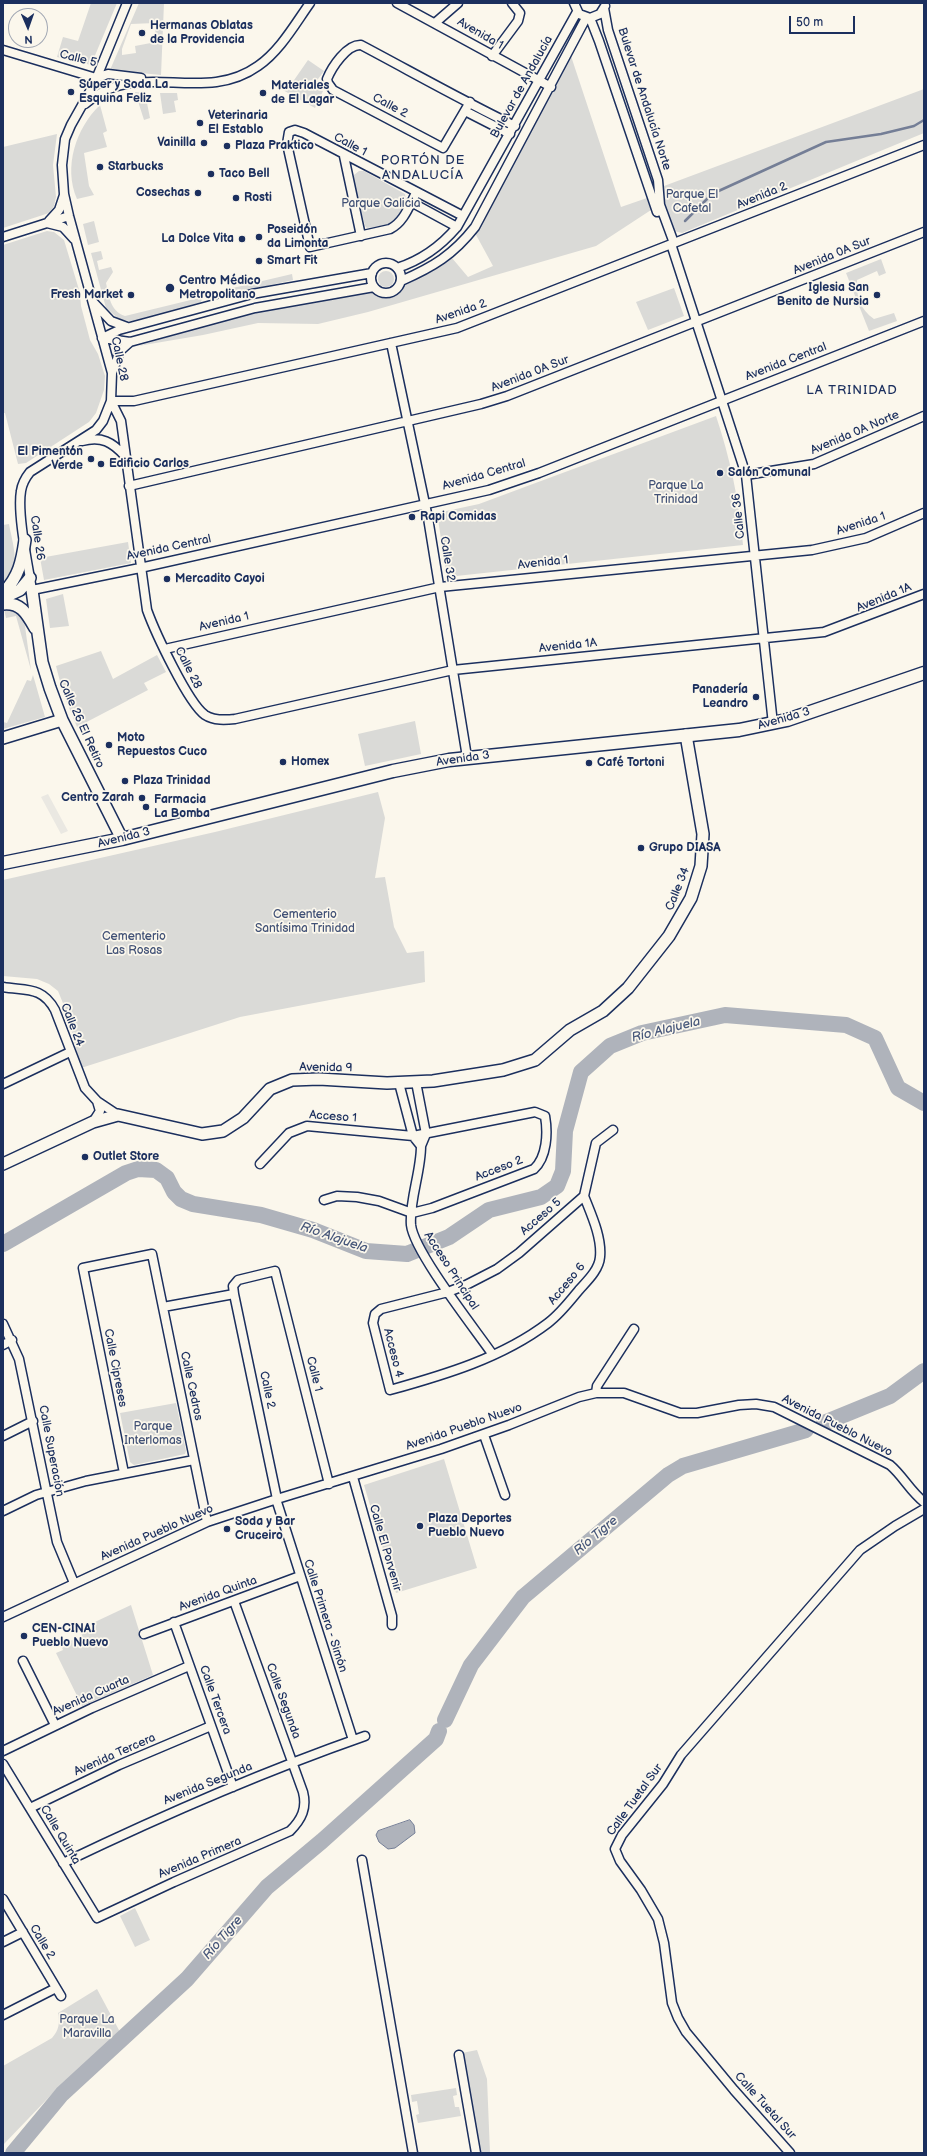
<!DOCTYPE html>
<meta charset="utf-8">
<style>
body{margin:0}
#map{position:relative;width:927px;height:2156px;overflow:hidden;background:#fbf7ec;font-family:"Balsamiq Sans",sans-serif}
canvas{display:block}
.frame{position:absolute;inset:0;border:4px solid #1b2f5e;pointer-events:none}
.north{position:absolute;left:8px;top:8px;width:40px;height:40px;box-sizing:border-box;background:#fbf7ec;border:1px solid #a1a7b3;border-radius:50%;rotate:178deg;font-size:11px;font-weight:700;line-height:16px;text-align:center;color:#1b2f5e}
.north::after{content:'';display:block;margin:auto;width:14px;height:18px;background:#1b2f5e;clip-path:polygon(50% 0,100% 100%,50% 72%,0 100%)}
.scale{position:absolute;left:789px;top:16px;width:66px;height:18px;box-sizing:border-box;border:2px solid #1b2f5e;border-top:0;padding-left:5px;font-size:12px;line-height:14px;white-space:nowrap;color:#1b2f5e;-webkit-text-stroke:3px #fbf7ec;paint-order:stroke}
</style>
<div id="map">
<canvas width="927" height="2156"></canvas>
<div class="frame"></div>
<div class="north">N</div>
<div class="scale">50 m</div>
</div>
<script>
const ctx = document.querySelector('canvas').getContext('2d');
ctx.lineJoin = 'round';
function fillPath(path, color) { ctx.fillStyle = color; ctx.fill(path, 'evenodd'); }
function strokePath(path, color, width, dash) { ctx.strokeStyle = color; ctx.lineWidth = width; ctx.lineCap = dash ? 'butt' : 'round'; ctx.setLineDash(dash || []); ctx.stroke(path); }
function drawText(font, color, halo, rows, align = 'center') {
  ctx.font = font + ' "Balsamiq Sans",sans-serif'; ctx.lineWidth = 3.5; ctx.setLineDash([]); ctx.textBaseline = 'middle'; ctx.strokeStyle = halo; ctx.fillStyle = color; for (const [text, x, y, turn = 0] of rows) {
    ctx.save(); ctx.translate(x, y); ctx.rotate((+turn || 0) * Math.PI / 180); ctx.textAlign = isNaN(turn) ? turn : align; if (halo) ctx.strokeText(text, 0, 0); ctx.fillText(text, 0, 0); ctx.restore();
  }
}
const built = new Path2D(`
 M48,794L68,831L61,834L41,797Z`);
const green = new Path2D(`
 M91,3H117L91,65L57,57L63,37L78,41Z
 M139,3H164L161,75L110,70ZM155,23L156,42L135,46L136,53L122,55V49L131,24Z
 M571,56L621,207L647,198L651,210L596,246L368,312L318,324L258,323L203,335L138,346L261,309L372,291L378,296L394,295L401,290L404,284L432,270L452,258L468,277L493,266L475,233L489,211Z
 M308,60L324,71L315,83L318,90L323,91L315,108L281,89L292,83Z
 M924,89V133L682,233L674,231L665,208L664,186Z
 M135,92L145,93L150,118L144,120Z
 M160,93H177L178,100L174,101L176,112L163,114Z
 M100,105L107,131L103,133L107,147L84,153L89,186L94,195L77,199C63,167 76,128 100,105Z
 M57,134L53,165L56,197L54,206L49,213L3,228V147Z
 M359,171H364L405,194L406,202L395,222L387,225L367,228L365,226L354,182V175Z
 M94,221L99,242L88,245L83,224Z
 M47,231L54,232L64,240L80,293L81,306L90,340L98,354L105,376L104,390L96,413L89,422L26,463L18,464L5,413H3V245Z
 M101,251L103,259L97,261L99,270L111,267L113,272L106,283C109,296 110,311 125,316L203,297L201,302L135,322L119,319L106,308L91,253Z
 M881,259L886,273L879,276L877,271L857,280C856,297 860,309 874,319L894,313L897,321L869,331L846,273Z
 M378 279a8 8 0 1 1 16 0a8 8 0 1 1-16 0Z
 M292,274L293,280L222,296L220,291Z
 M674,288L684,316L648,330L636,302Z
 M716,416C730,458 739,500 743,545L447,577L437,513L479,504Z
 M9,524C12,542 23,571 3,584V525Z
 M128,542L131,563L44,580L40,558Z
 M63,594L69,626L50,628L46,599Z
 M4,609L18,612L24,619L31,670L16,616L6,618Z
 M101,651L113,679L157,655L166,672L144,683L148,690L77,727L63,693L56,666Z
 M33,675L45,717L3,729V722L7,723L27,680L31,681Z
 M415,721L421,754L365,766L358,734Z
 M378,792L385,818L375,878L385,877L394,927L407,953L424,951L425,982L240,1017L81,1068L67,1013L58,991L49,984L37,979L3,976V880L215,832Z
 M176,1403L186,1451L185,1454L134,1465L130,1462L120,1413Z
 M444,1459L477,1568L396,1593L364,1485Z
 M131,1605L153,1675L82,1706L56,1653L63,1650L61,1645L82,1636L80,1629Z
 M135,1908L150,1940L135,1947L120,1916Z
 M97,1989L120,2032L52,2094L3,2145V2066L52,2038C59,2030 60,2023 58,2013Z
 M477,2050L487,2079L490,2153H480L462,2053Z
 M456,2088L457,2095L453,2096L455,2107H459L461,2116L418,2123L416,2115L419,2114L417,2101L412,2102L411,2095Z`);
const water = new Path2D(`
 M410,1820L414,1825L415,1833L395,1848L388,1849L379,1842L376,1835L378,1831Z`);
const stream = new Path2D(`
 M685,221L712,194L826,142L881,134L914,126L924,120`);
const river = new Path2D(`
 M3,1244L126,1173L138,1169L156,1170L167,1178L174,1192L181,1199L193,1204L261,1215L313,1230L366,1251L407,1254L449,1237L489,1210L541,1197L557,1186L563,1171L565,1131L581,1072L610,1046L642,1033L725,1015L846,1025L875,1038L898,1088L924,1103
 M824,1423L890,1396L924,1371
 M445,1720L471,1665L523,1597L668,1475L683,1466L806,1430
 M13,2153L62,2094L187,1979L267,1887L322,1841L436,1739L439,1731`);
const street = new Path2D(`
 M127,3L94,84L71,125L65,139L62,165L64,194L69,216L112,373L111,401L121,421L147,610C155,632 188,703 205,715C214,721 226,720 235,719L453,670L824,632L924,594
 M397,3L551,87
 M574,3L579,14L590,18L600,14L605,6
 M604,8L608,30L658,180L660,205L674,243
 M590,18L599,41L657,212
 M435,23L458,3
 M3,50L96,78L108,74L141,78
 M492,56L518,21L520,13L512,3
 M470,102L443,148L333,90L328,83L327,79C332,67 347,44 361,45C412,72 463,101 515,126
 M85,104C137,57 202,106 258,66C280,51 295,24 310,3
 M465,111L510,134
 M344,156L361,236
 M416,193C409,206 404,222 390,229L310,247L287,144L289,132L295,130L304,133L463,216
 M411,202L457,227
 M49,221L59,210L64,195
 M47,223L63,227L74,239
 M3,237L69,216
 M671,244L746,475L773,724
 M371 278a15 15 0 1 1 30 0a15 15 0 1 1-30 0Z
 M397,268C422,260 440,247 457,227L577,12
 M401,281C433,267 453,255 475,227L586,18
 M94,303L111,321L127,327
 M102,338L130,342L255,308L374,287
 M102,338L119,330L252,294L372,273
 M391,343L428,518L467,757
 M112,373L120,351L130,342
 M111,401L103,421L96,430L30,472C26,477 22,484 21,491C17,514 28,565 32,590L140,568L489,490L539,473L924,321
 M111,401H134L457,328L924,145
 M82,441C102,436 112,442 125,456
 M746,475L814,464L924,416
 M129,486L481,404L507,396L924,232
 M165,649L440,587L812,550L866,538L924,513
 M3,987C26,991 42,986 55,1010L85,1088L97,1101L118,1115
 M399,1083L413,1136L421,1146L426,1134L416,1082
 M3,1084L70,1052
 M93,1122L100,1111L97,1101
 M421,1146C421,1172 409,1201 411,1225C414,1252 475,1329 493,1355
 M260,1164L289,1133L307,1126L413,1136L535,1112L545,1116C548,1133 547,1157 534,1169L432,1208L412,1213L379,1201L357,1197L337,1196L324,1200
 M584,1196C591,1214 602,1237 600,1257C599,1270 587,1281 579,1290C570,1301 560,1314 548,1323C502,1358 444,1375 390,1390L373,1323L375,1314L381,1309L448,1292L466,1285L497,1269L519,1253L584,1196L596,1143L613,1130
 M163,1307L234,1294
 M3,1324L19,1359L57,1542L74,1583
 M3,1345L12,1340
 M596,1393L597,1386L634,1329
 M484,1435L505,1495
 M3,1436L33,1421
 M124,1473L83,1268L152,1254L207,1522
 M353,1477L392,1616V1625
 M276,1499L353,1740
 M277,1499L234,1294L233,1286L238,1280L275,1271L329,1484
 M3,1511L36,1495L86,1481L194,1460
 M3,1617L207,1522L277,1499L441,1449L509,1425L579,1397L596,1393H624L680,1413H697L739,1405L756,1404L774,1407L890,1465C903,1476 910,1491 924,1502
 M174,1622L233,1787
 M144,1634L300,1576
 M23,1661L55,1725
 M3,1751L92,1708L189,1666
 M3,1764L97,1918L174,1882L290,1831C302,1819 307,1808 303,1792L234,1601
 M30,1808L119,1765L211,1726
 M362,1860L413,2153
 M63,1863C161,1816 262,1772 365,1736
 M3,1899L61,1996
 M3,1942L23,1932
 M3,2015L56,1988
 M459,2055L476,2153
 M790,2153L734,2090L686,2032L678,2018L672,2003L664,1943L658,1919L641,1890L620,1861L615,1849L622,1835L663,1784L681,1755L860,1550L895,1526L924,1509`);
const secondary = new Path2D(`
 M32,590L42,662L50,688L62,720L122,839
 M3,593C19,577 22,561 25,540
 M3,598L20,590L30,578
 M3,604C21,602 27,614 35,628
 M3,738L62,720
 M3,1164L93,1122L118,1115L202,1134L223,1131L243,1118L270,1089L292,1080L319,1079L387,1083L433,1081L503,1070L535,1060L570,1030L603,1011L628,988L669,936L691,898L701,866L703,834L686,735`);
const primary = new Path2D(`
 M3,863L122,839L393,771L449,760L739,730L787,720L924,673`);
const markers = [
 [142,33,4,"#1b2f5e"],
 [71,92,4,"#1b2f5e"],
 [263,93,4,"#1b2f5e"],
 [200,123,4,"#1b2f5e"],
 [204,143,4,"#1b2f5e"],
 [227,146,4,"#1b2f5e"],
 [100,167,4,"#1b2f5e"],
 [211,174,4,"#1b2f5e"],
 [198,193,4,"#1b2f5e"],
 [236,198,4,"#1b2f5e"],
 [259,237,4,"#1b2f5e"],
 [242,239,4,"#1b2f5e"],
 [259,261,4,"#1b2f5e"],
 [170,288,5,"#1b2f5e"],
 [131,295,4,"#1b2f5e"],
 [877,295,4,"#1b2f5e"],
 [91,459,4,"#1b2f5e"],
 [101,464,4,"#1b2f5e"],
 [720,473,4,"#1b2f5e"],
 [412,517,4,"#1b2f5e"],
 [167,579,4,"#1b2f5e"],
 [756,697,4,"#1b2f5e"],
 [109,745,4,"#1b2f5e"],
 [283,762,4,"#1b2f5e"],
 [589,763,4,"#1b2f5e"],
 [125,781,4,"#1b2f5e"],
 [142,798,4,"#1b2f5e"],
 [146,807,4,"#1b2f5e"],
 [641,848,4,"#1b2f5e"],
 [85,1157,4,"#1b2f5e"],
 [420,1526,4,"#1b2f5e"],
 [227,1529,4,"#1b2f5e"],
 [24,1636,4,"#1b2f5e"]
];
const poiNames = [
 ["Hermanas Oblatas",150,26],
 ["de la Providencia",150,40],
 ["Súper y Soda La",79,85],
 ["Esquina Feliz",79,99],
 ["Materiales",271,86],
 ["de El Lagar",271,100],
 ["Veterinaria",208,116],
 ["El Establo",208,130],
 ["Vainilla",196,143,"right"],
 ["Plaza Praktico",235,146],
 ["Starbucks",108,167],
 ["Taco Bell",219,174],
 ["Cosechas",190,193,"right"],
 ["Rosti",244,198],
 ["Poseidón",267,230],
 ["da Limonta",267,244],
 ["La Dolce Vita",234,239,"right"],
 ["Smart Fit",267,261],
 ["Centro Médico",179,281],
 ["Metropolitano",179,295],
 ["Iglesia San",869,288,"right"],
 ["Benito de Nursia",869,302,"right"],
 ["Fresh Market",123,295,"right"],
 ["El Pimentón",83,452,"right"],
 ["Verde",83,466,"right"],
 ["Edificio Carlos",109,464],
 ["Salón Comunal",728,473],
 ["Rapi Comidas",420,517],
 ["Mercadito Cayoi",175,579],
 ["Panadería",748,690,"right"],
 ["Leandro",748,704,"right"],
 ["Moto",117,738],
 ["Repuestos Cuco",117,752],
 ["Homex",291,762],
 ["Café Tortoni",597,763],
 ["Plaza Trinidad",133,781],
 ["Centro Zarah",134,798,"right"],
 ["Farmacia",154,800],
 ["La Bomba",154,814],
 ["Grupo DIASA",649,848],
 ["Outlet Store",93,1157],
 ["Plaza Deportes",428,1519],
 ["Pueblo Nuevo",428,1533],
 ["Soda y Bar",235,1522],
 ["Cruceiro",235,1536],
 ["CEN-CINAI",32,1629],
 ["Pueblo Nuevo",32,1643]
];
const streetNames = [
 ["Avenida 1",480,34,30],
 ["Calle 5",78,59,14],
 ["Bulevar de Andalucía",522,87,-61],
 ["Bulevar de Andalucía Norte",644,99,72],
 ["Calle 2",390,106,28],
 ["Calle 1",350,145,28],
 ["Avenida 2",762,196,-22],
 ["Avenida 0A Sur",832,256,-22],
 ["Avenida 2",461,312,-19],
 ["Calle 28",119,359,78],
 ["Avenida Central",786,362,-21],
 ["Avenida 0A Sur",530,374,-21],
 ["Avenida 0A Norte",855,433,-23],
 ["Avenida Central",484,475,-16],
 ["Calle 36",739,516,-96],
 ["Avenida 1",861,524,-18],
 ["Calle 26",37,538,82],
 ["Avenida Central",169,548,-12],
 ["Calle 32",447,559,81],
 ["Avenida 1",543,563,-6],
 ["Avenida 1A",884,598,-22],
 ["Avenida 1",224,622,-13],
 ["Avenida 1A",568,646,-6],
 ["Calle 28",188,668,63],
 ["Avenida 3",784,719,-16],
 ["Calle 26 El Retiro",81,724,66],
 ["Avenida 3",463,759,-8],
 ["Avenida 3",124,838,-14],
 ["Calle 34",678,889,-68],
 ["Calle 24",72,1025,69],
 ["Avenida 9",326,1068,1],
 ["Acceso 1",333,1117,4],
 ["Acceso 2",499,1169,-21],
 ["Acceso 5",541,1217,-41],
 ["Acceso Principal",451,1271,57],
 ["Acceso 6",567,1284,-50],
 ["Acceso 4",393,1353,76],
 ["Calle Cipreses",115,1368,79],
 ["Calle 1",314,1374,76],
 ["Calle Cedros",191,1386,78],
 ["Calle 2",267,1390,78],
 ["Avenida Pueblo Nuevo",837,1426,27],
 ["Avenida Pueblo Nuevo",464,1427,-19],
 ["Calle Superación",51,1451,79],
 ["Avenida Pueblo Nuevo",157,1533,-24],
 ["Calle El Porvenir",385,1548,74],
 ["Avenida Quinta",218,1594,-20],
 ["Calle Primera - Simón",325,1616,72],
 ["Avenida Cuarta",91,1696,-24],
 ["Calle Tercera",215,1700,70],
 ["Calle Segunda",283,1701,70],
 ["Avenida Tercera",115,1755,-24],
 ["Avenida Segunda",208,1784,-22],
 ["Calle Tuetal Sur",635,1800,-54],
 ["Calle Quinta",60,1835,59],
 ["Avenida Primera",200,1858,-23],
 ["Calle 2",42,1942,59],
 ["Calle Tuetal Sur",765,2106,48]
];
const parkNames = [
 ["Parque El",692,195],
 ["Cafetal",692,209],
 ["Parque Galicia",381,204],
 ["Parque La",676,486],
 ["Trinidad",676,500],
 ["Cementerio",305,915],
 ["Santísima Trinidad",305,929],
 ["Cementerio",134,937],
 ["Las Rosas",134,951],
 ["Parque",153,1427],
 ["Interlomas",153,1441],
 ["Parque La",87,2020],
 ["Maravilla",87,2034]
];
const neighbourhoodNames = [
 ["PORTÓN DE",423,161],
 ["ANDALUCÍA",423,176],
 ["LA TRINIDAD",852,391]
];
const waterNames = [
 ["Río Alajuela",666,1030,-14],
 ["Río Alajuela",334,1238,19],
 ["Río Tigre",596,1536,-40],
 ["Río Tigre",223,1938,-49]
];
fillPath(built, '#eae8e2');
fillPath(green, '#dadad7');
fillPath(water, '#afb3bb');
strokePath(water, '#747e96', 1);
strokePath(stream, '#747e96', 2.5);
strokePath(river, '#afb3bb', 16);
strokePath(street, '#1b2f5e', 11);
strokePath(secondary, '#1b2f5e', 14);
strokePath(primary, '#1b2f5e', 15);
strokePath(street, '#fbf7ec', 8);
strokePath(secondary, '#fbf7ec', 11);
strokePath(primary, '#fbf7ec', 12);
for (const [x, y, r, color] of markers) { const dot = new Path2D(); dot.arc(x, y, r, 0, 2 * Math.PI); ctx.fillStyle = color; ctx.fill(dot); strokePath(dot, '#fbf7ec', 1.5); }
drawText('bold 12px', '#1b2f5e', '#fbf7ec', poiNames, 'left');
drawText('12px', '#1b2f5e', '#fbf7ec', streetNames);
drawText('12px', '#415176', '#fbf7ec', parkNames);
ctx.letterSpacing = '1px';
drawText('13px', '#1b2f5e', '#fbf7ec', neighbourhoodNames);
ctx.letterSpacing = '0px';
drawText('italic 13px', '#47577a', '#fbf7ec', waterNames);
</script>
